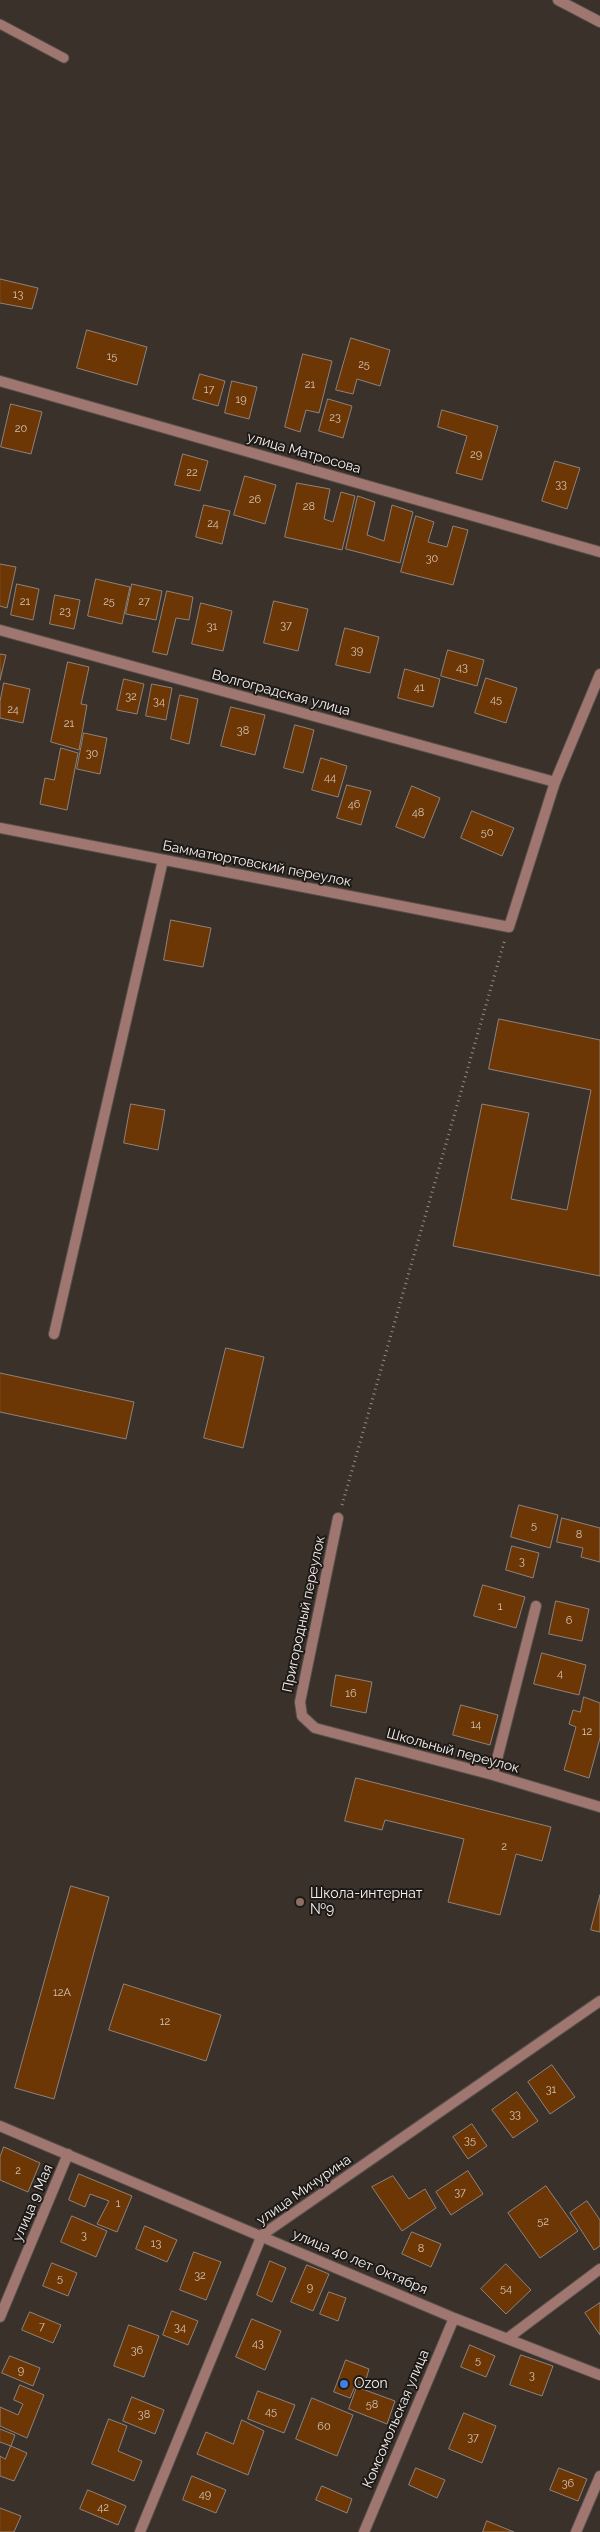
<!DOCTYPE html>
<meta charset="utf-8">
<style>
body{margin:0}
canvas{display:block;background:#3a312b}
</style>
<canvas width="600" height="2532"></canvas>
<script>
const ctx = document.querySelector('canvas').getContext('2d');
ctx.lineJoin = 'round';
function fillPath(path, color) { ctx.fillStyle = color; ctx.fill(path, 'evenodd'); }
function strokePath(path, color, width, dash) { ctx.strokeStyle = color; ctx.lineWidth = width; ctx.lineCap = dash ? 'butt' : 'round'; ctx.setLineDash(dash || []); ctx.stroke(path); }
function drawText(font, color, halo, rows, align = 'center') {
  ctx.font = font + ' Raleway,sans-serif'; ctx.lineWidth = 4; ctx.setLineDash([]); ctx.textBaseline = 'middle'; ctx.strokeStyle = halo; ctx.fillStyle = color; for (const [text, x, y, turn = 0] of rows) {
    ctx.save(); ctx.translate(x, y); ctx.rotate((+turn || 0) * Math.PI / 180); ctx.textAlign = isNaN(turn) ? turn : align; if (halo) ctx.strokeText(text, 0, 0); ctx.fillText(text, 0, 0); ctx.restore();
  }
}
const building = new Path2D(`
 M0,279L38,288L32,309L0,303Z
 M87,330L147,347L137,385L77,368Z
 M351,338L390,350L380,386L357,379L353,394L336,390Z
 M303,354L332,361L319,413L306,410L300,432L285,427Z
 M200,374L225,381L218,406L193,399Z
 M232,381L257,387L249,419L225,413Z
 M328,399L352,406L343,438L319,431Z
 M11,404L42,412L31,454L1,447Z
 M442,410L498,426L482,480L456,473L467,436L438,427Z
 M183,454L208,461L200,491L175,485Z
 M555,461L580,468L567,509L542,501Z
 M245,476L276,485L265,524L234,515Z
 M297,483L330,489L324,519L333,522L341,492L355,496L342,550L285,537Z
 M358,496L375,502L367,535L384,541L392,505L413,512L400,563L346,549Z
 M204,505L230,511L222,544L196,537Z
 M416,516L434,522L428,542L447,547L453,526L468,530L453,585L401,572Z
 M0,564L16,567L7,608L0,606Z
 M96,579L130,587L122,624L88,616Z
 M17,584L39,589L33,620L11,615Z
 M132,584L162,591L156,620L126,614Z
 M167,591L193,597L189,620L176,618L167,655L153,652Z
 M55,595L80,600L74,629L50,624Z
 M274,601L308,609L298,651L264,643Z
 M201,603L232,611L223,651L192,644Z
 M345,628L379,637L370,673L336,665Z
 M448,650L484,660L477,686L441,676Z
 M0,654L6,655L0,680Z
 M68,662L89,667L81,704L87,705L79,750L51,742Z
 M405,669L440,679L433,707L398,698Z
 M486,678L517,688L506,723L475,713Z
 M124,679L144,684L137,714L117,710Z
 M4,683L30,689L23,723L0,718V702Z
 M152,684L172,688L166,720L146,716Z
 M180,695L198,699L189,744L171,739Z
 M231,707L265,715L255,755L221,746Z
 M295,725L314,730L303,773L284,768Z
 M84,733L107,738L100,774L77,769Z
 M61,748L78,753L67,810L40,804L45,778L54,780Z
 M321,758L347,766L338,797L312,790Z
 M347,785L371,791L361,825L337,818Z
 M412,786L440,798L424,838L396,827Z
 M472,811L514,828L502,856L461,838Z
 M171,920L211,928L203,967L164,960Z
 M499,1019L600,1040V1276L453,1246L482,1104L529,1113L511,1199L567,1210L591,1090L489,1069Z
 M131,1104L165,1110L158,1150L124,1143Z
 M226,1348L264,1357L243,1448L204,1438Z
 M0,1373L134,1402L126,1439L0,1412Z
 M519,1505L558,1515L550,1548L511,1537Z
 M562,1518L600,1528V1562L581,1557L583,1548L557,1542Z
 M512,1546L539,1553L533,1578L506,1570Z
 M483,1585L525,1597L516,1628L474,1616Z
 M556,1601L589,1609L582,1641L549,1634Z
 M542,1653L586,1665L579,1695L534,1684Z
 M336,1675L372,1682L366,1713L331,1706Z
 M584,1697L600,1703V1738L589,1778L564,1770L576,1727L569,1724L573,1710L580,1712Z
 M461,1705L498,1715L490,1745L453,1735Z
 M356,1778L551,1827L542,1861L516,1854L500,1915L448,1902L464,1839L385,1820L382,1830L345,1821Z
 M71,1886L109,1897L54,2099L15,2088Z
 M600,1895V1932L591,1930Z
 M124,1984L221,2015L206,2061L109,2030Z
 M552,2065L575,2097L550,2114L528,2082Z
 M517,2092L538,2121L513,2138L492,2110Z
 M472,2124L487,2146L468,2159L453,2137Z
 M4,2147L40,2163L28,2192L0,2180V2157Z
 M468,2171L483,2194L451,2215L436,2192Z
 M79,2174L132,2196L117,2232L97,2224L109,2201L90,2194L85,2207L69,2200Z
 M393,2176L409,2199L425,2189L436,2208L402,2231L372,2187Z
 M546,2186L578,2231L540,2258L508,2213Z
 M587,2201L600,2220V2246L594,2250L570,2213Z
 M72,2216L107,2231L96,2257L61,2242Z
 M145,2226L177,2240L167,2262L136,2249Z
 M412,2232L441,2244L431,2267L402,2254Z
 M194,2252L221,2262L206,2300L180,2290Z
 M270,2261L286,2268L272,2302L257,2295Z
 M52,2263L77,2273L68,2296L43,2286Z
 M506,2264L531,2290L506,2314L481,2289Z
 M307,2265L329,2274L313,2311L291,2302Z
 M329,2292L346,2298L338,2321L320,2314Z
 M600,2303V2335L585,2313Z
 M172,2311L198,2321L188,2345L163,2335Z
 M30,2312L61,2325L53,2343L22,2330Z
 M252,2319L281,2331L265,2370L236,2357Z
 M129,2325L159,2336L144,2377L114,2366Z
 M470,2345L495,2356L486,2377L461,2367Z
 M521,2355L553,2366L542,2396L510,2385Z
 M10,2356L40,2368L33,2386L2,2373Z
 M346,2360L369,2369L364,2386L356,2384L350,2398L334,2392Z
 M20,2385L44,2395L27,2438L0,2426V2407L18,2415L23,2404L14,2400Z
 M357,2387L395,2401L387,2424L349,2409Z
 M258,2391L295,2405L284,2433L248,2419Z
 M132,2397L164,2410L155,2434L123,2421Z
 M312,2398L353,2415L337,2456L296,2439Z
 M464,2413L496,2426L482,2463L449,2449Z
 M109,2419L127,2426L118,2451L142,2461L134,2481L92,2464Z
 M242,2420L264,2431L248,2475L197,2454L206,2432L233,2444Z
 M0,2429L15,2435L11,2446L0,2442Z
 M11,2446L27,2453L14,2481L0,2476V2456L5,2459Z
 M416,2468L445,2480L437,2498L409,2485Z
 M559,2468L587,2479L578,2501L550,2490Z
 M192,2476L226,2490L216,2513L183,2500Z
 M322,2486L352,2499L347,2513L316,2500Z
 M88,2490L126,2506L118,2525L80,2509Z
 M0,2508L21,2516L14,2532H0Z
 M487,2521L514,2532H483Z`);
const path = new Path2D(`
 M342,1505L505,939`);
const service = new Path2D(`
 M0,24L64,58`);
const minor = new Path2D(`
 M558,0L600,22
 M0,381L600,552
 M0,630L555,782
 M0,828L509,927L555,782L600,674
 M54,1334L163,860
 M338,1518L300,1702L302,1716L315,1728L493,1775L600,1807
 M493,1775L536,1606
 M0,2126L454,2318L600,2375
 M0,2317L68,2154
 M508,2338L600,2269
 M140,2532L262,2235L600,2001
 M364,2532L454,2318
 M576,2532L600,2476`);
const markers = [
 [300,1902,5,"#8d6e63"],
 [344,2384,5,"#3f7fe0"]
];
const numberNames = [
 ["13",18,295],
 ["15",112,357],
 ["25",364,365],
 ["21",310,385],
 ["17",209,390],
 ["19",241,400],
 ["23",335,418],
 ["20",21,429],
 ["29",476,455],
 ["22",192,473],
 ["33",561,485],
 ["26",255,500],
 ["28",309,507],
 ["24",213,524],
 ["30",432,559],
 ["21",25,602],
 ["25",109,602],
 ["27",144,602],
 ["23",65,612],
 ["37",286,626],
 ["31",212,627],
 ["39",357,651],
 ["43",462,668],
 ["41",419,688],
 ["32",131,697],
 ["45",496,700],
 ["34",159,702],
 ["24",13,710],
 ["21",69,724],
 ["38",243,731],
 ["30",92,754],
 ["44",330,778],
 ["46",354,805],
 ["48",418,813],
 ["50",487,833],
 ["5",534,1526],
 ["8",579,1535],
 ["3",522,1562],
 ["1",500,1607],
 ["6",569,1621],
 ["4",560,1674],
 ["16",351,1694],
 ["14",476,1725],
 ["12",587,1732],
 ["2",504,1847],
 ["12А",62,1993],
 ["12",165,2022],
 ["31",551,2090],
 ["33",515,2115],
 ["35",470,2141],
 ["2",18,2171],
 ["37",460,2193],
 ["1",118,2204],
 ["52",543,2222],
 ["3",84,2236],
 ["13",156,2244],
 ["8",421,2249],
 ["32",200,2276],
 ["5",60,2279],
 ["9",310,2288],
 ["54",506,2289],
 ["7",42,2327],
 ["34",180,2328],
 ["43",258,2344],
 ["36",137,2351],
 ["5",478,2361],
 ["9",21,2371],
 ["3",532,2376],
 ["58",372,2405],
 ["45",271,2412],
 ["38",144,2415],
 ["60",324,2427],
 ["37",473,2438],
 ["36",568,2484],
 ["49",205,2495],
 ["42",103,2508]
];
const streetNames = [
 ["улица Матросова",304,453,16],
 ["Волгоградская улица",281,693,15],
 ["Бамматюртовский переулок",257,864,11],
 ["Пригородный переулок",304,1614,-78],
 ["Школьный переулок",453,1751,15],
 ["улица Мичурина",304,2190,-35],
 ["улица 9 Мая",33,2203,-67],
 ["улица 40 лет Октября",360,2262,23],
 ["Комсомольская улица",396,2419,-67]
];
const poiNames = [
 ["Школа-интернат",310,1894],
 ["№9",310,1910],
 ["Ozon",354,2384]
];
fillPath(building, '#6c3705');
strokePath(building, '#8d827b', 1);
strokePath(service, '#58504a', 11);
strokePath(minor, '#58504a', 12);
strokePath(path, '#938c86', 3, [1, 4]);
strokePath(service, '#a07770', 9);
strokePath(minor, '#a07770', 10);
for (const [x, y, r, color] of markers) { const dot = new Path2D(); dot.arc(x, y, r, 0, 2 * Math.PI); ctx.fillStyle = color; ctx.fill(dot); strokePath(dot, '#1e1a17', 2); }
drawText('11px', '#d4c2b3', null, numberNames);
drawText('14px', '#f7f1ed', '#1e1a17', streetNames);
drawText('14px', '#f7f1ed', '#1e1a17', poiNames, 'left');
</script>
